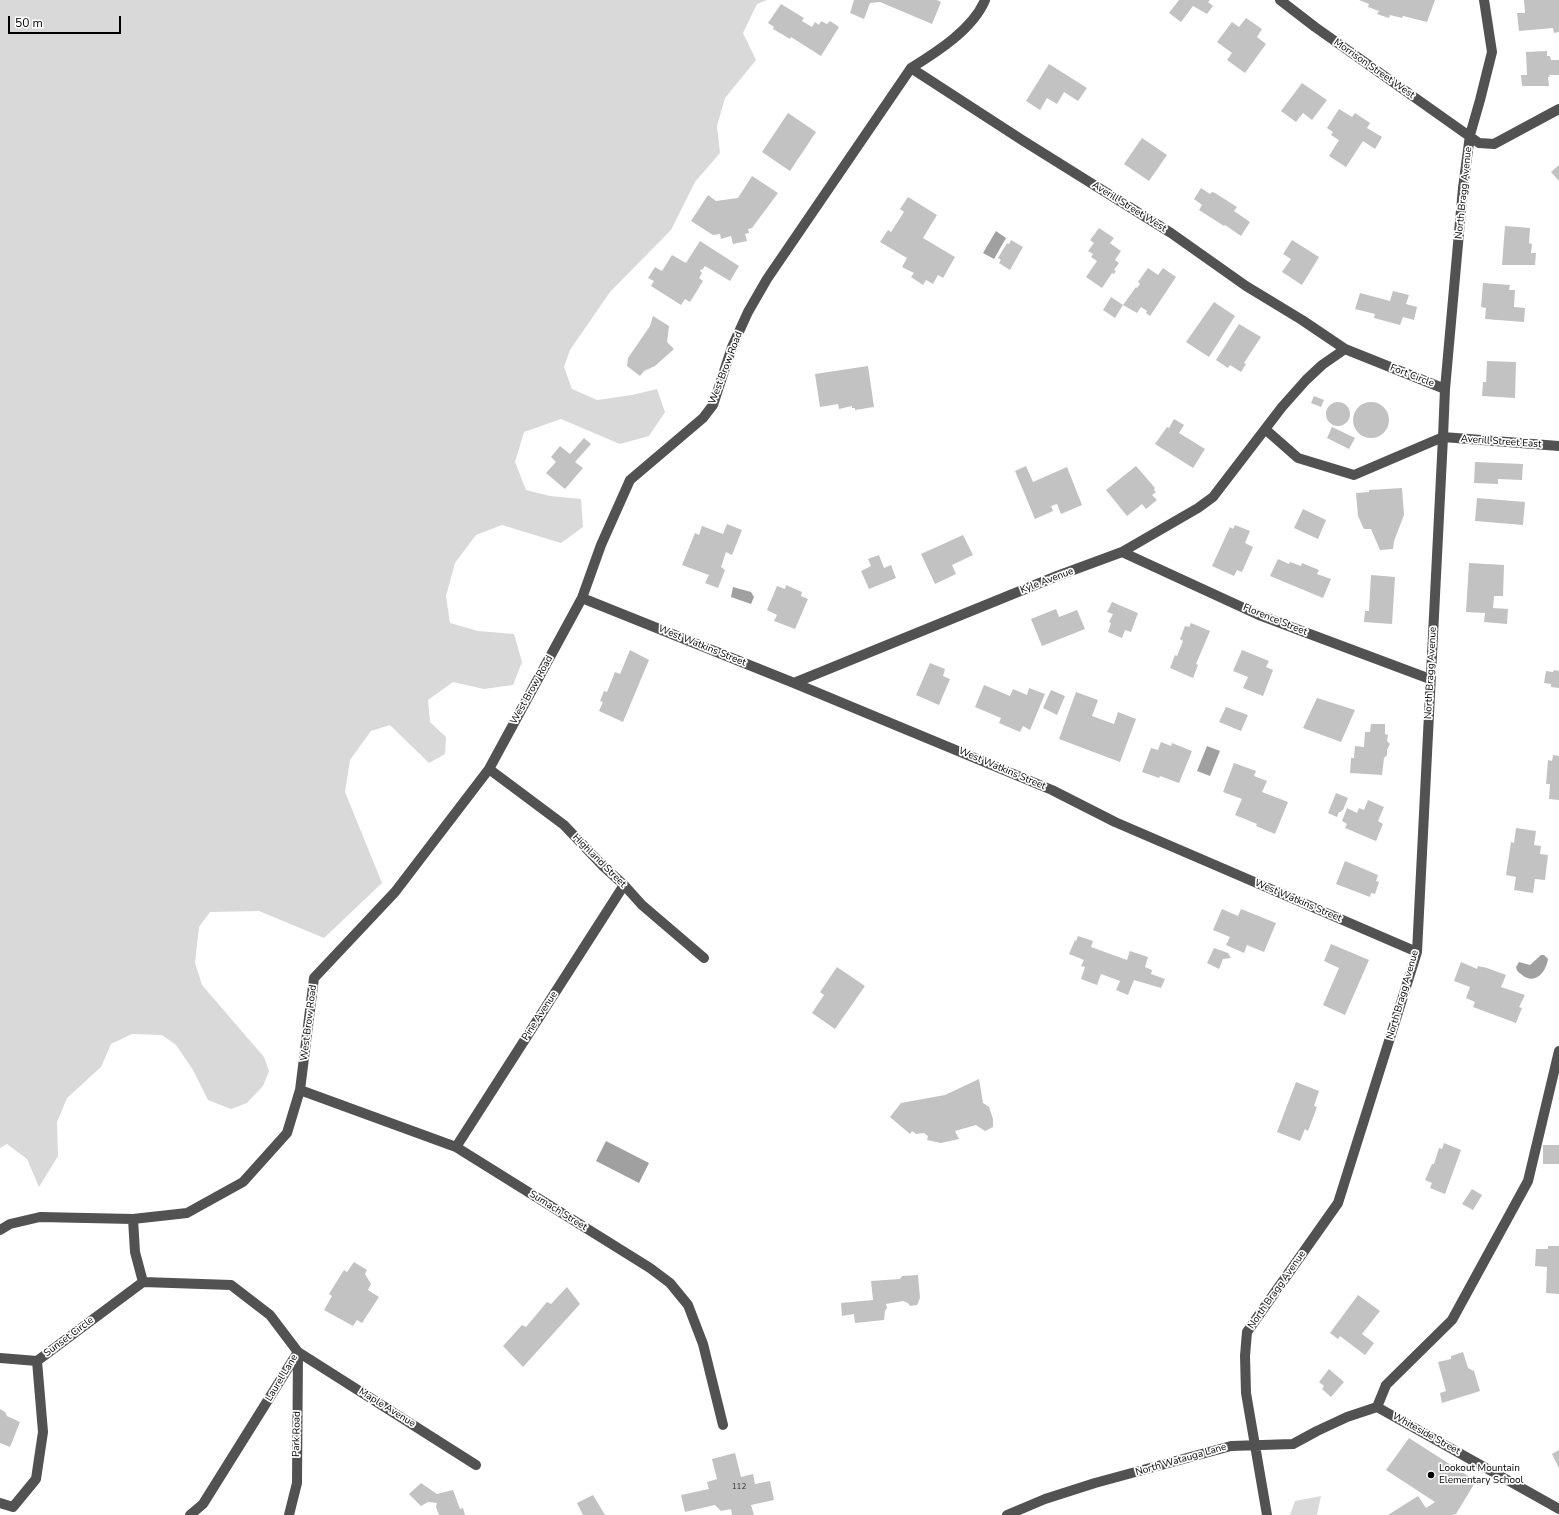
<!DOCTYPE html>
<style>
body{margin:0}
#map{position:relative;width:1559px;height:1515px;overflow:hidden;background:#fff;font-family:"Nunito Sans",sans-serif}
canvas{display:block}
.scale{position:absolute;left:8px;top:16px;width:113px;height:18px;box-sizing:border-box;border:2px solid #000;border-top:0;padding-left:5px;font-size:12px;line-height:14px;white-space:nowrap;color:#000;-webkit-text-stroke:3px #fff;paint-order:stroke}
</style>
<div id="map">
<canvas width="1559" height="1515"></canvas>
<div class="scale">50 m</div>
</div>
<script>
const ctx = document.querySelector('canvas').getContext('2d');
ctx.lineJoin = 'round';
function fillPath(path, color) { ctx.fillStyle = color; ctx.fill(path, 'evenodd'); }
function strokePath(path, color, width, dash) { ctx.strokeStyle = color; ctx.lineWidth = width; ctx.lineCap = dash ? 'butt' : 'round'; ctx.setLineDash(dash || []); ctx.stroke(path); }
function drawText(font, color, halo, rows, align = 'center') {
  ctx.font = font + ' "Nunito Sans",sans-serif'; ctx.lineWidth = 3.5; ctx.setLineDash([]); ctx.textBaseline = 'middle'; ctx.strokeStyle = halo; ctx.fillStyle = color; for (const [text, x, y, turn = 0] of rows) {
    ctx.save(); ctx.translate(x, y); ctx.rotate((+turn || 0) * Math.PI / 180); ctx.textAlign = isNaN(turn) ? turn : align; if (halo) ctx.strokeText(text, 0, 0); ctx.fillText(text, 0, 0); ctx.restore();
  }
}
const green = new Path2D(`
 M0,0H767L757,4L743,33L756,60L725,98L717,126L720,153L695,182L671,230L610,292L570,350L564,367L572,389L597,400L632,395L657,389L665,412L649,436L620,444L561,419L524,432L515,462L526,490L550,496L581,499L583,527L561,543L502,525L476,535L455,563L446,596L450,623L478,631L514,634L522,662L513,685L484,689L453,682L428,700L430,722L446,737L445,754L429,763L390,725L371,731L350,760L345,792L382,883L324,938L259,911L210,912L199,927L195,963L202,985L264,1057L269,1071L263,1086L247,1103L231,1109L208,1100L193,1070L176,1045L162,1035L132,1034L111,1044L101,1067L67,1098L57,1122L58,1156L39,1187L27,1159L7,1144L0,1148Z
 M1321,1496L1317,1515H1290L1295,1501Z`);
const water = new Path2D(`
 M996,231L1006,238L994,259L983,253Z
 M733,587L751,592L754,597L751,604L731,597Z
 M1207,746L1220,751L1210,776L1197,771Z
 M1541,955H1544L1548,959C1546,973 1534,986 1521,974C1518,972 1517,971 1516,967L1519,962L1530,965Z
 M606,1141L649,1163L639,1183L596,1161Z`);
const building = new Path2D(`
 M854,0H937L941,2L932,24L880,2L870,3L864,19L850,13Z
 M1179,0H1210L1208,2L1213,6L1207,14L1193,6L1181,22L1169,13Z
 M1359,0H1435L1427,22L1403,16L1402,18L1390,15L1389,18L1377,14L1379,11L1368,7L1369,4Z
 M1524,0H1559V32L1554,33L1553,28L1519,31L1517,13H1525Z
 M781,4L804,18L802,21L812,27L815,22L819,25L821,21L827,24L830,21L839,27L821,56L791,37L790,39L773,29L774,27L768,23Z
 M1246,18L1262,29L1257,37L1266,44L1245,73L1227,60L1232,53L1217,42L1232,22L1239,27Z
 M1547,51V56H1550L1551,60H1559V75H1549L1550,77H1548L1549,86H1522L1521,75H1527L1526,52Z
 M1049,64L1087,88L1078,101L1064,92L1057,104L1047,98L1040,110L1026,101Z
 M1302,83L1327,100L1312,120L1303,113L1296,122L1281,111Z
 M1339,109L1352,117L1355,113L1370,123L1367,128L1382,137L1375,149L1363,141L1346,167L1329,156L1339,140L1331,135L1333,132L1327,128Z
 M788,113L816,132L790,171L762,152Z
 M1142,138L1167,155L1149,181L1124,164Z
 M1559,165V181L1551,172Z
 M752,176L778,193L752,228L748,229L749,233L745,234L747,241L733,244L731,236L721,239L720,234L713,235L691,221L708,195L716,201L738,198Z
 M1201,188L1210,194L1212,192L1215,193L1237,207L1234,211L1250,222L1241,236L1225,225L1224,226L1199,210L1202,205L1194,199Z
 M908,197L937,215L923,238L955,257L943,278L938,275L933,284L926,280L923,285L911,277L914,273L902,267L907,258L880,242L888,230L891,232L904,212L900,209Z
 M1505,226L1530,228L1529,243L1532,244L1531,253H1536L1535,265H1502Z
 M1099,228L1114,238L1110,243L1121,251L1115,260L1119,263L1114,270L1116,271L1114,274L1112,273L1102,288L1086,277L1097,261L1091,257L1093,254L1088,251L1094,243L1090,240Z
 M1011,240L1023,247L1010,270L999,263L1001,260L998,258L1007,243L1009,244Z
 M1292,240L1319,257L1302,285L1282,272L1291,259L1283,254Z
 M700,241L739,266L730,281L705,266L702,270L701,269L700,271L702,273L699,278L703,281L690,302L685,299L681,305L651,286L654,281L648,278L655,267L662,271L672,255L686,263Z
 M1148,268L1158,275L1163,268L1176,277L1150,316L1146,313L1147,311L1141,307L1137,313L1123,305L1136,287L1137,288L1140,284L1138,282Z
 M1483,283L1510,285L1509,290H1515L1514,307L1525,308L1524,322L1485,319L1486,308L1481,307Z
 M1393,291L1409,295L1406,304L1417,307L1414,320L1403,317L1400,325L1374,318L1375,314L1355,309L1360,293L1390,301Z
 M1111,297L1123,305L1115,318L1103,310Z
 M1214,302L1235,316L1209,357L1186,342Z
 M653,316L669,326L667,342L674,349L655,366L644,371L640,376L627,366L628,358L650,326Z
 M1239,324L1261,337L1244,363L1246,364L1241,372L1230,365L1228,368L1216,360Z
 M1487,361L1516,362L1515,398L1482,396L1483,382H1486Z
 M868,366L874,407L855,410V408H852V406L839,409L838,404L820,407L815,374Z
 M1314,396L1324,400L1321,407L1311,403Z
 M1326 414a12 12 0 1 1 24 0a12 12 0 1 1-24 0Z
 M1353 420a18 18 0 1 1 36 0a18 18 0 1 1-36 0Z
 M1174,419L1184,425L1179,433L1205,449L1193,468L1155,444L1167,427L1169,428Z
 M1332,427L1355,438L1349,449L1327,438Z
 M584,438L591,444L575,462L583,468L565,489L546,473L556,462L551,457L560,446L570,454Z
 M1475,462L1523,464L1522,480L1498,479V484L1474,483Z
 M1026,466L1033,482L1067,467L1082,505L1061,514L1057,504L1051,506L1053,511L1035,519L1015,471Z
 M1136,466L1155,488L1154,490L1156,492L1152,495L1157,500L1146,509L1142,504L1127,516L1106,490Z
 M1402,488L1404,515L1394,541L1393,549L1380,550L1371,529H1364L1358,516L1356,493L1369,492V490Z
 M1477,498L1525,502L1523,525L1475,521Z
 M1303,509L1326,520L1318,539L1294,528Z
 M727,524L742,530L732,555L726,552L721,567L725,570L718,588L705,583L709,575L682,565L695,533L699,535L702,526L723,534Z
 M1235,525L1250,531L1245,543L1253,547L1242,572L1237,570L1234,576L1212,566L1230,527L1233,529Z
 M963,535L973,555L952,565L956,574L935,584L921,554Z
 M879,555L884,568L891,565L896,578L869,589L861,571L871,566L868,559Z
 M1278,559L1289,564L1290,562L1301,566L1302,563L1319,570L1317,574L1331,579L1323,598L1270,576Z
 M1469,563L1504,565L1503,596H1494L1493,608L1508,609L1507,624L1484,622L1485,613L1466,612Z
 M1371,575L1395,577L1392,624L1364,622L1365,611H1369Z
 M786,585L802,592L801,596L808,599L795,629L774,621L777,615L767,610L777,586L785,589Z
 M1112,602L1138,613L1131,632L1125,630L1122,638L1108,632L1111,623L1109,622L1113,614L1107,612Z
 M1056,609L1059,617L1077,610L1085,629L1042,646L1031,619Z
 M1191,623L1210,631L1196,664L1198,665L1193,678L1170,668L1175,655L1177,656L1183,641L1180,639L1185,626L1189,627Z
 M630,650L649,660L623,722L599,711L603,702L600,701L604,691L607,692L615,672L620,674Z
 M1242,650L1269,661L1266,667L1273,670L1263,696L1243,688L1248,677L1233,671Z
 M930,663L945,669L943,676L950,679L939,705L916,695Z
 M1554,670L1559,671V688L1551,687V684L1544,683L1546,671L1553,672Z
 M984,685L1010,696L1013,689L1027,695L1029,688L1045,694L1030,730L1023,726L1020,732L999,723L1001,718L975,707Z
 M1051,690L1065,696L1057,715L1043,708Z
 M1076,692L1098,700L1092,716L1114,724L1118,712L1136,719L1120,762L1059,739Z
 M1317,698L1355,710L1341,742L1303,728Z
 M1226,707L1248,715L1241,731L1219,722Z
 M1371,724H1385V734L1388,735L1387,741L1390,744L1387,750V755L1384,758L1382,775L1350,773L1351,758H1354L1355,746L1364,747L1365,732H1370Z
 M1161,742L1171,746L1172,743L1192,751L1179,783L1160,776L1159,778L1142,772L1151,748L1158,750Z
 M1553,755L1559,756V800L1549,799L1550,784H1546L1548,760L1552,761Z
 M1234,763L1256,771L1254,776L1267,781L1262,792L1288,802L1275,834L1256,826L1257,824L1235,815L1242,799L1223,792Z
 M1336,793L1348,798L1343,810H1342L1341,812H1339L1337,817L1328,813Z
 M1368,800L1384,807L1378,821L1383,824L1376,841L1345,828L1347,824L1342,821L1347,808L1357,813L1359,808L1364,810Z
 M1516,828L1536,831L1534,845L1541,846L1540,854L1548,855L1545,880L1535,879L1533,893L1514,890L1516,877L1506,875L1511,842L1514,843Z
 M1345,861L1378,875L1376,881L1379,882L1375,894L1371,893L1370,897L1336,884Z
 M1222,909L1238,916L1241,909L1276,923L1264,952L1247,945L1244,953L1226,945L1230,937L1213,930Z
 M1078,936L1093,941L1091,947L1127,960L1130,951L1148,957L1145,967L1152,970L1151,974L1165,979L1161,988L1134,980L1128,995L1116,990L1120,981L1101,974L1097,985L1081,979L1085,967L1081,966L1084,960L1069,954L1075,940L1076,941Z
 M1331,944L1369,960L1345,1015L1323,1005L1339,968L1324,961Z
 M1214,948L1228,953L1231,958L1223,959L1219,969L1207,963Z
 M1461,962L1477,969L1478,966L1487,968L1506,975L1501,987L1525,995L1519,1007L1522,1008L1516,1023L1473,1007L1475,1002L1466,998L1470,987L1454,981Z
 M837,967L865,986L835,1029L812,1013L824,995L820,992Z
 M979,1079L983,1103L989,1107L993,1119V1127L985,1131L976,1125L955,1131L959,1139L941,1143L927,1140L928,1136L924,1133L916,1134L912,1131L910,1134L890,1117L901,1103L945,1095Z
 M1296,1082L1319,1091L1314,1106L1317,1107L1308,1131L1305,1129L1300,1141L1277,1132Z
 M1444,1143L1461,1150L1445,1194L1430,1188L1432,1183L1425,1180L1432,1164H1434L1439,1148L1442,1149Z
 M1543,1145H1559V1164H1543Z
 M1472,1189L1482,1195L1473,1210L1462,1204Z
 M1548,1246H1559V1294L1546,1293L1547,1267L1535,1266L1536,1249H1548Z
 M354,1262L367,1270L365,1274L371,1284L368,1290L379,1297L362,1323L357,1320L353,1326L324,1310L332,1296L329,1294L344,1270L347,1272Z
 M918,1275L920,1298L917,1305L910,1306L908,1303L903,1301L886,1304L887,1308L885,1311L884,1320L855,1323L854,1314L842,1316L841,1303L873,1300L871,1281L900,1279L902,1276Z
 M567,1287L580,1304L523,1367L503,1346L522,1325L526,1327L547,1302L551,1304Z
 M1358,1295L1380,1311L1362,1334L1374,1343L1365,1355L1340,1336L1338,1339L1330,1333Z
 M1463,1352L1468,1368L1474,1371L1480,1391L1442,1403L1440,1393L1446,1391L1438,1362L1451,1359V1356Z
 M1329,1369L1344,1382L1331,1397L1322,1389L1324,1386L1319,1382Z
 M0,1409L5,1412L7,1416L20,1422L10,1447L0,1443Z
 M1409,1438L1476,1481L1456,1514L1452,1515H1388L1418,1496L1426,1508L1435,1502L1386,1470Z
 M1559,1450V1468L1552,1454Z
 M735,1453L741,1477L753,1474L755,1484L770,1481L774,1500L751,1505L754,1515H732L731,1509L721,1511L715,1505L685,1512L681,1495L709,1489L707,1482L717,1479L712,1459Z
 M421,1483L437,1494L453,1490L460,1509L463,1508L465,1515H439L436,1507L437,1503L428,1502L421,1506L409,1494Z
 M593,1495L605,1515H583L577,1503Z`);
const minor = new Path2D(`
 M1280,0L1315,27L1479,143L1494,144L1559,109
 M911,68L1022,140L1171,233L1246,286L1302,320L1345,349
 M1265,429L1298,458L1354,475L1443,437L1559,446
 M1122,552L1259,615L1430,679
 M582,598L794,683L1052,790L1115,822L1417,952
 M794,683L1057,576L1122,552L1198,508L1213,497L1282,407L1306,380L1322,365L1345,349L1445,389
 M489,769L564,825L603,866L624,885L642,905L704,958
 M300,1090L456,1147L650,1268L670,1283L688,1305L703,1344L723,1425
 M456,1147L624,885
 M133,1219L135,1252L143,1282
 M0,1230L10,1224L40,1217L133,1219L187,1213L243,1182L287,1133L300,1090L314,978L395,892L489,769L582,598L601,545L630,480L703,418L713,405L732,347L748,312L767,279L911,68C937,52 973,29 985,0
 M143,1282L231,1285L270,1315L298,1352L476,1465
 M0,1358L37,1361
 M1377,1407L1386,1385L1452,1320L1528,1181L1559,1051
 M1377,1407L1559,1509
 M0,1503L13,1507
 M13,1507L36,1479L43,1432L37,1361L143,1282
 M190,1515L203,1504L298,1352
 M289,1515L297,1483L298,1352
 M1007,1515L1045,1499L1095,1483L1231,1446L1293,1444L1317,1431L1347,1417L1377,1407
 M1267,1515L1246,1393L1245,1356L1247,1332L1338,1203L1417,952L1443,437L1445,389L1463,188L1470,135L1480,100L1492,52L1484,0`);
const markers = [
 [1431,1475,4,"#000"]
];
const numberNames = [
 ["112",739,1487]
];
const streetNames = [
 ["Morrison Street West",1374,69,35],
 ["North Bragg Avenue",1464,193,-84],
 ["Averill Street West",1129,207,32],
 ["West Brow Road",726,368,-69],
 ["Fort Circle",1412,376,21],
 ["Averill Street East",1501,442,4],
 ["Kyle Avenue",1047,581,-21],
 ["Florence Street",1275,620,22],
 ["West Watkins Street",702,646,22],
 ["North Bragg Avenue",1431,673,-87],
 ["West Brow Road",532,690,-61],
 ["West Watkins Street",1002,769,23],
 ["Highland Street",599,861,45],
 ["West Watkins Street",1298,901,23],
 ["North Bragg Avenue",1403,995,-74],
 ["Pine Avenue",540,1016,-57],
 ["West Brow Road",309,1023,-83],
 ["Sumach Street",558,1211,32],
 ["North Bragg Avenue",1277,1290,-55],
 ["Sunset Circle",69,1337,-37],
 ["Laurel Lane",282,1378,-59],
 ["Maple Avenue",387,1408,32],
 ["Park Road",297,1434,-89],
 ["Whiteside Street",1426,1434,29],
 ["North Watauga Lane",1181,1460,-16]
];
const poiNames = [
 ["Lookout Mountain",1439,1469],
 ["Elementary School",1439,1481]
];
fillPath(green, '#d9d9d9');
fillPath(water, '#a0a0a0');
fillPath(building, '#c2c2c2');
strokePath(minor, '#525252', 10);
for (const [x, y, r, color] of markers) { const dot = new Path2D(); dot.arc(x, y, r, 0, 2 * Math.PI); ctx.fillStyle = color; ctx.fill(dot); strokePath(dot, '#fff', 1.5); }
drawText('8px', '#303030', null, numberNames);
drawText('10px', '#000', '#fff', streetNames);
drawText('10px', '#000', '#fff', poiNames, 'left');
</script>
